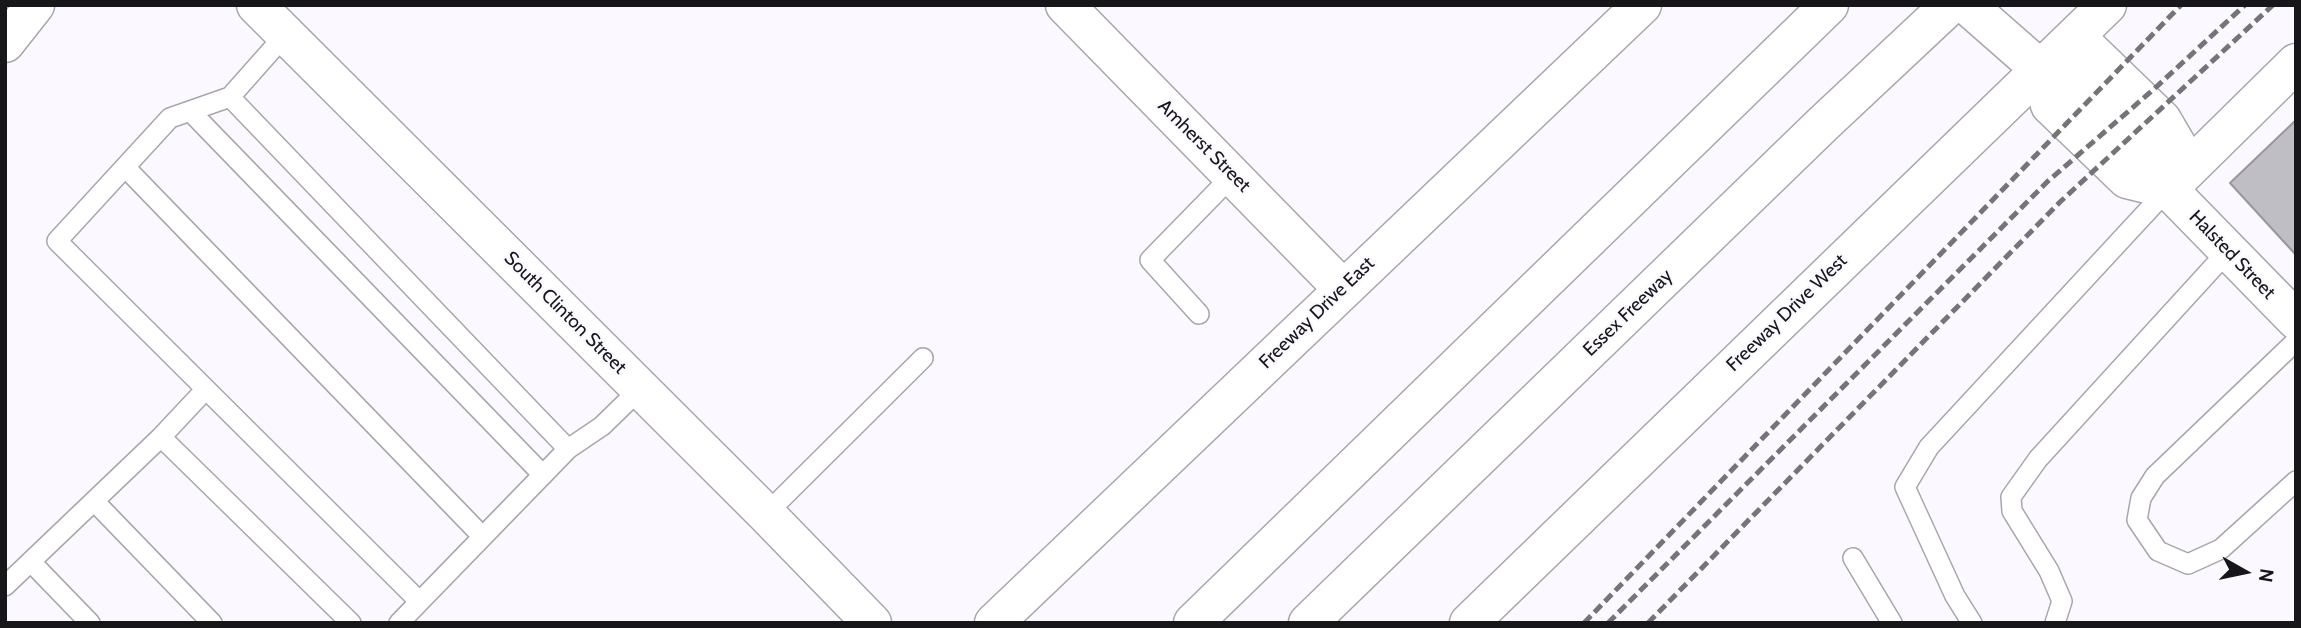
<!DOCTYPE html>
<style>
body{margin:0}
#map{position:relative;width:2301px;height:628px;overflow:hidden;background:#fbf9ff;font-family:Cabin,sans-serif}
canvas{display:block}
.frame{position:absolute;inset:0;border:7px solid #171719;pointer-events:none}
.north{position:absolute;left:2210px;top:537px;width:70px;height:70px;-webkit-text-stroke:5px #fbf9ff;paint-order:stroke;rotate:99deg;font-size:19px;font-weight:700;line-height:28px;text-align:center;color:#171719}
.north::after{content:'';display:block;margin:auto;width:24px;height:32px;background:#171719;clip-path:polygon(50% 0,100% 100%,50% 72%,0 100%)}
</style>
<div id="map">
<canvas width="2301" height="628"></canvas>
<div class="frame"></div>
<div class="north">N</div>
</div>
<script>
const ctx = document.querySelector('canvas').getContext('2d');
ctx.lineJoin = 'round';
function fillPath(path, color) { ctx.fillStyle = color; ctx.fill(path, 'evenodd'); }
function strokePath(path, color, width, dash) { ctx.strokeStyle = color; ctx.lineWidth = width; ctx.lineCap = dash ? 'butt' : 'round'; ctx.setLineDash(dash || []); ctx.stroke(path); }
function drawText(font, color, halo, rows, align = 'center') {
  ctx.font = font + ' Cabin,sans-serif'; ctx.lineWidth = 5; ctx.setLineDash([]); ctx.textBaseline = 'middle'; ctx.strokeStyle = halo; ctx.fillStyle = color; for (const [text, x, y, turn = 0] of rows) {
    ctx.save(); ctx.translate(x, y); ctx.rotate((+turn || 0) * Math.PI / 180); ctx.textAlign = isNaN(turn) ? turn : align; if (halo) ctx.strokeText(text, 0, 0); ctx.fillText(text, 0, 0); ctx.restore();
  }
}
const building = new Path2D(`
 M2296,120V255L2230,183Z`);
const service = new Path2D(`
 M285,35L230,97L170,118L57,241L419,601
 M230,97L568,449
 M190,111L543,475
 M125,167L482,536
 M1199,314L1150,260L1233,175
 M2296,341L2155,476L2141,498L2137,520L2158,551L2188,564L2221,549L2296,481
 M161,437L206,389
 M94,501L212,623
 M766,514L923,358
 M1853,558L1892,623
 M31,562L90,623
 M5,586L161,437L351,623
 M399,623L568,449L602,426L641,388
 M1972,623L1955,596L1905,487L1929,447L2168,189
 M2055,623L2062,601L2049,571L2012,511L2011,497L2038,459L2228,251`);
const minor = new Path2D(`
 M1065,5L1343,289
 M5,43L35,5
 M2168,189L2296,63`);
const tertiary = new Path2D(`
 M256,5L766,514L872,623
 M1967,5L2040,69L2075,78L2153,154L2168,189L2296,320
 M2040,69L2050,105L2127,179L2168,189`);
const secondary = new Path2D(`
 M2075,36L2162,120L2179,149L2168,189
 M994,623L1642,5
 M1469,623L2107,5`);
const motorway = new Path2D(`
 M1193,623L1829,5
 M1308,623L1824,123L1950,5`);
const rail = new Path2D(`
 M1584,623L2181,5
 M1608,623L2047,182L2154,89L2245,5
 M1648,623L2060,202L2273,5`);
const streetNames = [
 ["Amherst Street",1204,146,45],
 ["Halsted Street",2232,255,46],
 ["South Clinton Street",565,313,45],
 ["Freeway Drive East",1317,313,-44],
 ["Essex Freeway",1628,313,-44],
 ["Freeway Drive West",1787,313,-44]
];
fillPath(building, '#c0bec5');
strokePath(building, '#99979d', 2);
strokePath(service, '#a8a6ac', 22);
strokePath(minor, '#a8a6ac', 41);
strokePath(tertiary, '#a8a6ac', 41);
strokePath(secondary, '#a8a6ac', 41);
strokePath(motorway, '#a8a6ac', 41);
strokePath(service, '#fff', 19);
strokePath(minor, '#fff', 38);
strokePath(tertiary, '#fff', 38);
strokePath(secondary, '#fff', 38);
strokePath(motorway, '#fff', 38);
strokePath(rail, '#757478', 5, [10, 5]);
drawText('19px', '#171719', '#fbf9ff', streetNames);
</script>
